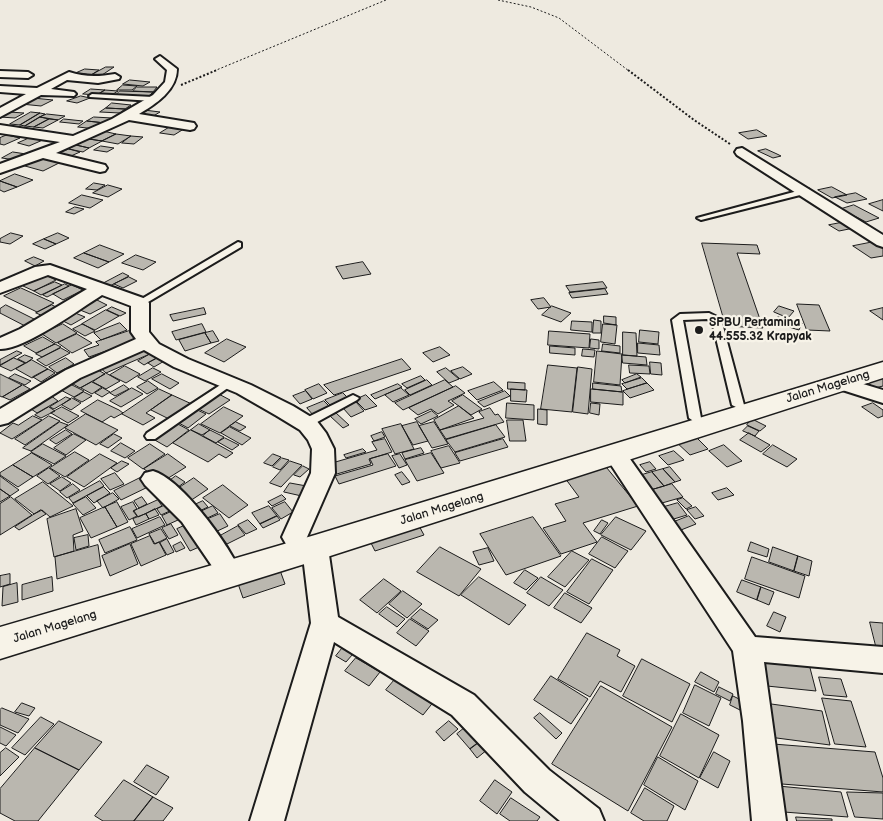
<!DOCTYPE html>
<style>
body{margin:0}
canvas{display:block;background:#eeeae0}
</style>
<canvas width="883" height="821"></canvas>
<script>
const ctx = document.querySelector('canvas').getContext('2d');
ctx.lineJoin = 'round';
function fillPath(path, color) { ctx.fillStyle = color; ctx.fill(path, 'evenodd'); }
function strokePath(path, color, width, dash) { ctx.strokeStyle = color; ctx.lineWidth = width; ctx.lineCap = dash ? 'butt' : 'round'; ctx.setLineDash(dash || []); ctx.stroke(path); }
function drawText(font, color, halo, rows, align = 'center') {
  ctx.font = font + ' "Balsamiq Sans",sans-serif'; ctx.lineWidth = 4.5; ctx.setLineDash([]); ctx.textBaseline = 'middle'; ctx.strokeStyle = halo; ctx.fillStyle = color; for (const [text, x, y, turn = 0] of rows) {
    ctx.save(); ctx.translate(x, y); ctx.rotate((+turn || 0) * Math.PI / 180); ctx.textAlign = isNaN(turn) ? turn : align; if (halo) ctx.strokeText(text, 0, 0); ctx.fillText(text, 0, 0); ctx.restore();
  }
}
const building = new Path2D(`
 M106,67H114L102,75L93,74Z
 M85,69L99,70L91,75L76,73Z
 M130,80L150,82L143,86L123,84Z
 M123,85L137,86L132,90H117Z
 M137,87H157L153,92L133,91Z
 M91,89L105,90L97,95L83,94Z
 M105,90L118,91L110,96L97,95Z
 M120,91L153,92L149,96H115Z
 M81,96L90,98L77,103L67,101Z
 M33,98L53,100L41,106L21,104Z
 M112,103L131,105L125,109L106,108Z
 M106,108L125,109L120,113L100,112Z
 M144,110L160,112L150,118L133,116Z
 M9,112L24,113L15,118L0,117Z
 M31,112L40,113L20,125L10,124Z
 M40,113L45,114L25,126L20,125Z
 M47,114L65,116L58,120L40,117Z
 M40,117L49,119L34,127L25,126Z
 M94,117L112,118L105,123L87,121Z
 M49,119L58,120L43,128L34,127Z
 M64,119L83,121L79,124L60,122Z
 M87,121L105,123L96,129L78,127Z
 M173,125L187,127L174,135L160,133Z
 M757,130L767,136L748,139L739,133Z
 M103,131L116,134L102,141L89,139Z
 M116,134L131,136L118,144L102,141Z
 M7,135L20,138L4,145L0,144V138Z
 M34,136L45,139L29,146L18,143Z
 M131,136L143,137L134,144L122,143Z
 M89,139L102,141L89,148L76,145Z
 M76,145L89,148L83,152L69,149Z
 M101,146L114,148L107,152L94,150Z
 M69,149L80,152L64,159L53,156Z
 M766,149L777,154L781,156L773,158L758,151Z
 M13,152L26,154L15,160L2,158Z
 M43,158L61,162L43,171L25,166Z
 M15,174L33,180L17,187L0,181Z
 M0,181L17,187L4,192L0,190Z
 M94,183L105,185L97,190L86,189Z
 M108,185L122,189L108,197L93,193Z
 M832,187L847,195L832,198L818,190Z
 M856,193L867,199L847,203L835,197Z
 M82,195L103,200L90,208L69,203Z
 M883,200V211L869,204Z
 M854,205L879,218L866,222L841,209Z
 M75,207L84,209L74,214L66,212Z
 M845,222L854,228L839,231L829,225Z
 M11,233L23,236L10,244L0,242V239Z
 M58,233L69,238L56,244L44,239Z
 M44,239L56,244L45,249L33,244Z
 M873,242L883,248V256L871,258L853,246Z
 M702,243L757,245L760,254L737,253L763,328L726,326Z
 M100,245L124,254L109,262L84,253Z
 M84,253L109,262L98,268L74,258Z
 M136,255L156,262L143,270L122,263Z
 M34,257L44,261L35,266L25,261Z
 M363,262L371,274L343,279L336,267Z
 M123,273L129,276L110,286L104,283Z
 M46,275L56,280L34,291L23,286Z
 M129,277L137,281L123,288L114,284Z
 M55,282L62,285L41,295L34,291Z
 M603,282L607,288L570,292L566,286Z
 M65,284L69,286L47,297L43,295Z
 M72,285L83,290L63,300L53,294Z
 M21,288L54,303L37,312L4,296Z
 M605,289L608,294L572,298L569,293Z
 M544,298L551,307L538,309L531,300Z
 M97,300L107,305L90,314L80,310Z
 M797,304L819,305L830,331L807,330Z
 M6,305L38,321L27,327L0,313V309Z
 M52,305L58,308L43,316L36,313Z
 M552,306L571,313L561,322L542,315Z
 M779,306L794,311L788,318L774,312Z
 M112,307L126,313L120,316L107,310Z
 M204,308L206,314L173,321L170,315Z
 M883,308V320L870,311Z
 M68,310L85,317L71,325L59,319Z
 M106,310L119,316L95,330L82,324Z
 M604,316L616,317V325L604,323Z
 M778,317L802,323L799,330L775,323Z
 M594,320L601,321V333H593Z
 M572,321L592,322V332L571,330Z
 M120,323L127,330L101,340L94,333Z
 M63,324L77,333L56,343L42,334Z
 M83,324L95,331L85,336L73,329Z
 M202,324L206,332L176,340L172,332Z
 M603,324L617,325L615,344L601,342Z
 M640,330L659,332L658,344L639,342Z
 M129,331L137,340L89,357L84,350L99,345L96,342Z
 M213,331L219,341L211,343L205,333Z
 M549,331L590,334L589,348L548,345Z
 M623,332L636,333L637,356L623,355Z
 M205,333L211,343L185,351L179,340Z
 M77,334L92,343L72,353L58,343Z
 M43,337L55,344L36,353L24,346Z
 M227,339L246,347L224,362L205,353Z
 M591,339L599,340V349L590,348Z
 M638,343L659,345L660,355L638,353Z
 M55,344L61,347L42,357L36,354Z
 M603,344L620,346V353L602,351Z
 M143,345L152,353L106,373L97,365Z
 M550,346L575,348V355L550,353Z
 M440,347L450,355L433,362L423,353Z
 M61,348L70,353L46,366L37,360Z
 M583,349L595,350L594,357L582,356Z
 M17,351L22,353L0,365V360Z
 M597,351L622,354L620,385L594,382Z
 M154,352L160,356L144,365L138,361Z
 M25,355L33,358L26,363L18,359Z
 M622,355L646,357L647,365L623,363Z
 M160,357L166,360L154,367L148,363Z
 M14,358L25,363L11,371L0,366Z
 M66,358L74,364L57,373L49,367Z
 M402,359L411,369L334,395L324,385Z
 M32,360L48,369L32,378L16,369Z
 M650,362L661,363L662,375L651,374Z
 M548,365L577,368L572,412L541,409Z
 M629,365L649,366L650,374L630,373Z
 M125,366L140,374L126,383L110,375Z
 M93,367L105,374L80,388L68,381Z
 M463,367L472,374L460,379L451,371Z
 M578,367L592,369L588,414L573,412Z
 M153,368L161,372L145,381L138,377Z
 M446,368L459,379L449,383L437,372Z
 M48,369L55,373L41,382L33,377Z
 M106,373L120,381L106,389L93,382Z
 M0,374L22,385L2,397L0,396Z
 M15,374L31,381L25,385L9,378Z
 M162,374L179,383L170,389L152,379Z
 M637,374L641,377L625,383L622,380Z
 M883,374V386L875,388L864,380Z
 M421,376L425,380L407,388L402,384Z
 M642,378L647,383L627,389L622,384Z
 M427,380L432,385L410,395L405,390Z
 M445,380L453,387L403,410L395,403Z
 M148,381L158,388L147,394L137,387Z
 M66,382L84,391L74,397L57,388Z
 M92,382L102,387L92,394L81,388Z
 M494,382L503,390L477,400L468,391Z
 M508,382L525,383V390L508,389Z
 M593,383L621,386L622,392L593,389Z
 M647,383L654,390L630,398L623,391Z
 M319,384L327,393L313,399L305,390Z
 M398,384L402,387L375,399L371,395Z
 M23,385L30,389L10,400L3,397Z
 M124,385L129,389L115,396L110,393Z
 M456,386L465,393L448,401L454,405L438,414L431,409L418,415L409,408Z
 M103,388L110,392L102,397L95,393Z
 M132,388L143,394L121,407L110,401Z
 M401,388L409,395L393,402L385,395Z
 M159,389L172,395L146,413L155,418L143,425L122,414Z
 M511,389L527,390L526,402L511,401Z
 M591,389L623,392V405L591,402Z
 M306,391L312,399L300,404L293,396Z
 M505,391L510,396L484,407L478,402Z
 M84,392L92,396L82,402L74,398Z
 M215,392L230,400L209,414L194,407Z
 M343,393L348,398L330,405L325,400Z
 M50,395L58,401L37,413L28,407Z
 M172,395L194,405L173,421L151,410Z
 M366,395L377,406L365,410L355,400Z
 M463,395L482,409L471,415L452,401Z
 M66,397L71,399L54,409L50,407Z
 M72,398L81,403L71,410L62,405Z
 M98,400L119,410L123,413L114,418L111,416L102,422L81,411Z
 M324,401L331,408L313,415L307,408Z
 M356,402L364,411L351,417L343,408Z
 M507,403L534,405V420L506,418Z
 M591,403L600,404L599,415L590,413Z
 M873,403L883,410V416L878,418L862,407Z
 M459,406L474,418L440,430L434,420Z
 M49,407L55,411L41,418L35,415Z
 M62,407L79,416L68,423L51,413Z
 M224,407L243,416L220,433L201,424Z
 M193,408L206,414L188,428L175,421Z
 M490,408L495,415L498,414L504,422L446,439L440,430L484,418L479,412Z
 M538,409L547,410V425L538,424Z
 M432,411L438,416L421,424L415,419Z
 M336,413L349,425L343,428L330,416Z
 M86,414L118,430L96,445L65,428Z
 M33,416L42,420L12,439L0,433L13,423L18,425Z
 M49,416L60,421L25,445L15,439Z
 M752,419L766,426L760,431L747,425Z
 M507,420H523L526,441H510Z
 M60,422L68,425L31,451L23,448Z
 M236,422L246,427L240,431L230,426Z
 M417,422L428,441L413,445L402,426Z
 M434,422L448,444L432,448L419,426Z
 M176,423L189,430L167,447L153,439Z
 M199,424L210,430L202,435L191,430Z
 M401,424L414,449L395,454L382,429Z
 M496,425L505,437L455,452L446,440Z
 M748,426L759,431L755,436L743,431Z
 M230,427L251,438L242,445L221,433Z
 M66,430L72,434L56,444L50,440Z
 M191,430L226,449L233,453L226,458L219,454L208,462L173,443Z
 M210,430L224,437L216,443L203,436Z
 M382,432L385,437L374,441L371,436Z
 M749,433L770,445L761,452L740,440Z
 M74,434L86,440L66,455L54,448Z
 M114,434L122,438L108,448L100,444Z
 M693,434L708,449L690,455L674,440Z
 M225,438L239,445L232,450L218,442Z
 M385,439L392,452L369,459L371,464L330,476L325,465L377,450L372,442Z
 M503,439L508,447L460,461L455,453Z
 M121,443L135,451L125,458L111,451Z
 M43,444L66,456L54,464L31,452Z
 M150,444L165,454L143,469L128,458Z
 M724,445L742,461L727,467L709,451Z
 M773,445L797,459L787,467L763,454Z
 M449,446L460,463L441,468L431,451Z
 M421,448L424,453L405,459L402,453Z
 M363,449L366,452L346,458L344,455Z
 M674,451L684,460L668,465L659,456Z
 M75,452L89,460L65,477L50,468Z
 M32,453L52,465L33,477L13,465Z
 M431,453L444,473L417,481L405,460Z
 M100,454L117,463L84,487L67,477Z
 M168,454L186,467L162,482L144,469Z
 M273,454L281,457L272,466L264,463Z
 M388,454L396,466L339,484L335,476L373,465L370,459Z
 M400,454L407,465L399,468L392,456Z
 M282,458L289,460L280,470L273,467Z
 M122,461L129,464L117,472L111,468Z
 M290,461L302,465L281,487L270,483Z
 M602,462L638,506L583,523L597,542L561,554L543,528L566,521L555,504L579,497L562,474Z
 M650,462L656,469L646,472L640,465Z
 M13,465L33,477L18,487L0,475V473Z
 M303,466L309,469L300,477L294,475Z
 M670,467L681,480L675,482L663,469Z
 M49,468L60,476L48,484L37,476Z
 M663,469L675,482L664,486L652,472Z
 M402,472L410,482L402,485L395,475Z
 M652,472L664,486L647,491L635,477Z
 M115,473L124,484L110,490L101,479Z
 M0,476L19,490L10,496L0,489Z
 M176,476L185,482L174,490L165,484Z
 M62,477L71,483L60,491L50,484Z
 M142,477L150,486L121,500L114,491Z
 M194,478L208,489L190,501L176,490Z
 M100,481L104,486L73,503L69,498Z
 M43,482L62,497L73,506L50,517L42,510L34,514L15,499Z
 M290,483L312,487L306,497L284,492Z
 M73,484L80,490L67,498L60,492Z
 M672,484L683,497L655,505L645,492Z
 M223,485L248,505L229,518L203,498Z
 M104,487L110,493L94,503L87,496Z
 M727,488L734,495L718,500L712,493Z
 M0,489L10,496L0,502Z
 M113,493L119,499L103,508L97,501Z
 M282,495L286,499L272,506L268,502Z
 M11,497L32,515L0,535V504Z
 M86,497L96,508L83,515L73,504Z
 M142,497L147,504L139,508L134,501Z
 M683,498L692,506L686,509L677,500Z
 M158,500L162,506L138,517L134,511Z
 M203,501L208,507L193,514L188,508Z
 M117,502L128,522L117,527L105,507Z
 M133,502L137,509L133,511L137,516L129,520L121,507Z
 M285,502L293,512L281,519L272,508Z
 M678,503L687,515L667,521L657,509Z
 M168,504L172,510L161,515L157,509Z
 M213,506L218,513L203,520L198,513Z
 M269,506L277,516L260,524L252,513Z
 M105,507L117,527L91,538L80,518Z
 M696,507L704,516L695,519L687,510Z
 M76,509L83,531L73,535L74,551L54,557L47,519Z
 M155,509L159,515L149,519L146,514Z
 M41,510L46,514L19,530L15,527Z
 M173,511L178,520L167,525L162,516Z
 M146,514L149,519L136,525L133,519Z
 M220,514L228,526L211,534L203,521Z
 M277,516L280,520L263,528L260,524Z
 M689,516L696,524L681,530L674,522Z
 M160,517L165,525L137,538L132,529Z
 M533,517L561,556L506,575L480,534Z
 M616,517L646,531L631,550L601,535Z
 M248,520L257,529L246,534L238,525Z
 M602,520L608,523L600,534L594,531Z
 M193,522L206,544L190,551L177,529Z
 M171,524L178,535L169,539L162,528Z
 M418,524L424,535L375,551L369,539Z
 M238,526L245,535L227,544L220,536Z
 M130,527L137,540L105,553L99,540Z
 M161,529L167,538L155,544L149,534Z
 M88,535L89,546L76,550L74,538Z
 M150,536L154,544L159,542L166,555L141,566L131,544Z
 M602,537L628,551L615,568L589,554Z
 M167,539L174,552L167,555L160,543Z
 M181,542L185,548L176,552L173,546Z
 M751,542L769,549L767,557L748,551Z
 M130,544L138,564L110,576L102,556Z
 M98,545L101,566L57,579L55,557Z
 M440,547L481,569L459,596L417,572Z
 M773,547L798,556L794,571L769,562Z
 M488,548L494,561L479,565L473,552Z
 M572,551L589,560L565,587L548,577Z
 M798,556L812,561L809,576L794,571Z
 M752,557L805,576L799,598L745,579Z
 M592,559L613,570L589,604L567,592Z
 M277,562L285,584L243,598L235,575Z
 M525,570L538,578L526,590L514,583Z
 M10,574V584L0,587V576Z
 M52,577L53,591L22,600V585Z
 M479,577L526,605L509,625L461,595Z
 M541,577L563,590L549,606L527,593Z
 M384,579L401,591L377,613L360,600Z
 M742,580L761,587L757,600L737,592Z
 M17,583L18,602L2,606L3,587Z
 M761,587L774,592L769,605L757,600Z
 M403,591L422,604L407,618L389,604Z
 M565,593L592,608L581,623L554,608Z
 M387,607L405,619L397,627L379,614Z
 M421,609L438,620L428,629L411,618Z
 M774,612L786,617L780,632L767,626Z
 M410,619L429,631L416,646L397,633Z
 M870,622L883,623V651L877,650Z
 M587,633L620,650L617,656L635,666L621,692L600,681L590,697L558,679Z
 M349,640L359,647L346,662L336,656Z
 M356,658L380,672L369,686L345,671Z
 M642,659L690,684L672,722L623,696Z
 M752,659L809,664L816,691L757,685Z
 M701,672L719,682L714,692L695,682Z
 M398,676L435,700L423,715L386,690Z
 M551,676L588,699L571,724L534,700Z
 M819,677L841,679L847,697L824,695Z
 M695,685L721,698L709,726L683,713Z
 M601,686L672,727L628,811L552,764Z
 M719,687L733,694L730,701L716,694Z
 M733,696L743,701L740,710L730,705Z
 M822,698L851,701L866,747L835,744Z
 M22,703L35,708L29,716L15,712Z
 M764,703L822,711L830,745L769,737Z
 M2,708L29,719L18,733L0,725V710Z
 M540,713L562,733L556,739L534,718Z
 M681,714L719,735L699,778L660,756Z
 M41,717L54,724L25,755L12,748Z
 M59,721L102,742L79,770L35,748Z
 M449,721L458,729L444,741L436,732Z
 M472,722L486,737L470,749L457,734Z
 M0,727L16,735L6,746L0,743Z
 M486,737L493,745L477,758L470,749Z
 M773,744L875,752L883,778V792L782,784Z
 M6,748L19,757L0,776V753Z
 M35,748L79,770L38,821H15L0,813V789Z
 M714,752L730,761L718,788L700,778Z
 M658,757L698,781L685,810L644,785Z
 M147,765L169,777L156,795L134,782Z
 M124,780L153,797L134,821H103L95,816Z
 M495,780L512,792L497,814L480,801Z
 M778,786L841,792L848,817L784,812Z
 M645,788L674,806L667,821H644L631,813Z
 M847,792L883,793V819L855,817Z
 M153,797L173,808L163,821H134Z
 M511,798L540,817L537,821H510L500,814Z
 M796,817L832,819V821H797Z`);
const pathFar1 = new Path2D(`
 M498,0L531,7L559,18L629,71
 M214,71L386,0`);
const path = new Path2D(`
 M628,70L694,120L730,144
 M181,85L217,70`);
const lane = new Path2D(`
 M92,94L153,97L156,99L153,101L90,97L89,96Z
 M805,189H808V193L701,220L697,218Z
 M238,242L241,243V247L143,305H137L135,303Z
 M709,313L721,319L744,405L738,408L732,405L712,321L708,319L683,320L701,418L695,422L689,418L672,320L680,314Z
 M228,380L233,383L232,385L155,439H147L145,436L147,433Z
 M353,395L359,398L357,400L310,426L306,427L300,423L302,420Z`);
const street = new Path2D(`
 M160,56L177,69C177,90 156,104 139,114L194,123L196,126L194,129L190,130L129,120L56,153L105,165L107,168L105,171L100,172L43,158L0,173V164L60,142L0,133V125L73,136L112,119L153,95L165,82L167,70L155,59Z
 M0,71L28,72L33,75L28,78L0,77Z
 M69,72C84,77 98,77 115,74L120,77L119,79L98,83L67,80L51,89L74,92L76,94L74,96L41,95L0,117V108L26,94L0,92V86L37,88Z
 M742,148L883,235V247L877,245L737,155L735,152L737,149Z
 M50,265L146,299L149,303V332L159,344L188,359L251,385L293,406L316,420L326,433L334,449L335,473L304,544L295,546L286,544L282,537L311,473L312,449L308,440L300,430L277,416L237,393L174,367L144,350L80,378L8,423L0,425V409L66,370L136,339L131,332V306L102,295C80,309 24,350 0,349V338L20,329L87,289L48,275L0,293V282L35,267Z
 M840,377L883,390V403L833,387L830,383L833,379Z
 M615,446L623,449L755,637L883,647V673L764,662L786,821H752L743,721L733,651L604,454L607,449Z
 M153,471C180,479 220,534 234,559L230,566L221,569L212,566L182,522L145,485L141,479L145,473Z
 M315,538L324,541L328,548L338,617L474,695L549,770L599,809L604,821H560L525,792L452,715L334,642L284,821H250L311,623L302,548L306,541Z`);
const highway = new Path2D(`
 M883,362V378L327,557L0,659V627L315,535Z`);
const markers = [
 [699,330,5,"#1c1c1c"]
];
const poiNames = [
 ["SPBU Pertamina",709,323],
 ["44.555.32 Krapyak",709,337]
];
const streetNames = [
 ["Jalan Magelang",828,387,-17],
 ["Jalan Magelang",442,509,-17],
 ["Jalan Magelang",55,627,-17]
];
fillPath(building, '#bab7af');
strokePath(building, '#1c1c1c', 1);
strokePath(lane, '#1c1c1c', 4);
strokePath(street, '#1c1c1c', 4);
strokePath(highway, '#1c1c1c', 3);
strokePath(pathFar1, '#1c1c1c', 1, [2, 2]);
strokePath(path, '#1c1c1c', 2, [2, 2]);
fillPath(lane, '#f7f3e8');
fillPath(street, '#f7f3e8');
fillPath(highway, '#f7f3e8');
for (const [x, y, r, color] of markers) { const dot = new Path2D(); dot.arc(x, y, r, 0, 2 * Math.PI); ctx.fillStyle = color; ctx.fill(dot); strokePath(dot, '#f7f3e8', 2); }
drawText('bold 12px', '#1c1c1c', '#f7f3e8', poiNames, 'left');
drawText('12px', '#1c1c1c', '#f7f3e8', streetNames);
</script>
